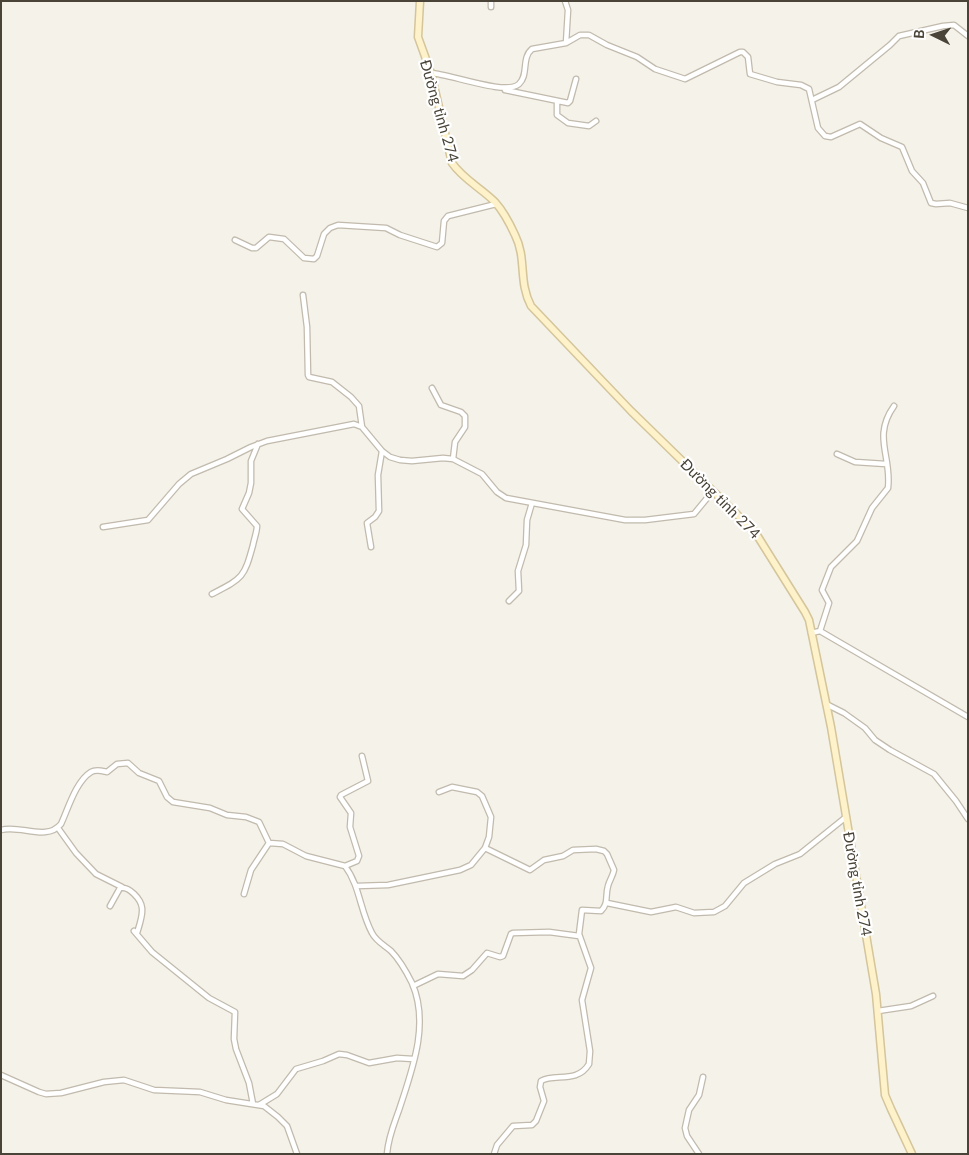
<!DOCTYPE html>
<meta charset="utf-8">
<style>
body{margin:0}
#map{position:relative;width:969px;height:1155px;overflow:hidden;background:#f5f2ea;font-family:Lato,sans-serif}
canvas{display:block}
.frame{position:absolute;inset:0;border:2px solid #494338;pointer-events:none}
.north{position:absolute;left:909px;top:10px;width:50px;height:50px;-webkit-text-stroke:4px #fff;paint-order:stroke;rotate:274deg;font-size:14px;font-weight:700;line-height:20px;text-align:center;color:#494338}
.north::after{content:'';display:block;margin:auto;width:18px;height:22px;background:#494338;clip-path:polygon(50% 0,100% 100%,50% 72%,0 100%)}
</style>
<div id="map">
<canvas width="969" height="1155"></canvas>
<div class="frame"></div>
<div class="north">B</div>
</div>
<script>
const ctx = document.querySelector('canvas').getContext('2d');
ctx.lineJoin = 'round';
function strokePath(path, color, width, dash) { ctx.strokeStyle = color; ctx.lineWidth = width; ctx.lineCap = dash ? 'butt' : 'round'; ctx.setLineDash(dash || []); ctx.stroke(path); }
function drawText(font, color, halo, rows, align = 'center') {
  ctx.font = font + ' Lato,sans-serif'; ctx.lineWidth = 4.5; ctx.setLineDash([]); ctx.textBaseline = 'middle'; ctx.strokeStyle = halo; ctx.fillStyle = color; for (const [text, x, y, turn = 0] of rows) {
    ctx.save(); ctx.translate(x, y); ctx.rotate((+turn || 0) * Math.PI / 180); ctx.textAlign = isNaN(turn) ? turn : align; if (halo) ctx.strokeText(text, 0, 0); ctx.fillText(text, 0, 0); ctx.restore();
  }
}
const minor = new Path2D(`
 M565,1L568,10L566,43
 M491,7V1
 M431,73C450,74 506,96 519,84C529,75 521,58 532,49L566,43L580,35H589L607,45L637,57L655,69L685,79L740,52H743L748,57L750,74L777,82L801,85L809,89L818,128L825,136L831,137L860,124L881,138L902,147L912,171L923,183L931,203L936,204L950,203L968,208
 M505,90L568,103L570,101L576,79
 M812,100L839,87L890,45L899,36L943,26L954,25L968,36
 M557,102V115L568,123L589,126L596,121
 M235,240L252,248H256L269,237L284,239L304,258L314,259L317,256L324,234L330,228L338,225L386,228L400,235L437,247L442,243L444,221L448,216L496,204
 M303,295L307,327L308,375L309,377L332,382L351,397L359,406L362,427
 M432,388L441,405L461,412L465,416V427L455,442L453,459
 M837,454L855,462L886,464
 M103,527L148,520L179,484L191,474L227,459L251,447L267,441L354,424L362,427L382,451L390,457L400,460L412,461L443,458L453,459L482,474L497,492L506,498L625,520H645L694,514L713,491
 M371,547L367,523L375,517L379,511L378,475L382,451
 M212,594C243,578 244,578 253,545C254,539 257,532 257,526L242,509L249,493L251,483V461L258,444
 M509,601L519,591L518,571L526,545L527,520L532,503
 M820,631L829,603L822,590L831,567L857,541L872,508L888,488C892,456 872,437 894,406
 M811,633L820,631L968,717
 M826,704L844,713L865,728L875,740L890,750L934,774L956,801L968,819
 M58,828L76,853L96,874L122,887
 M1,830C20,824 46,842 61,824C68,809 76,781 91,772C96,769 102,771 107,772L117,764L128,763L139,773L159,781L167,797L173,802L210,808L227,815L246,817L259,822L269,843L283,844L306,856L345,866C360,886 360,911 372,933C376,941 384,945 391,951C399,959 407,973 412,983C430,1024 412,1070 399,1110C394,1124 388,1138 387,1154
 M485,848L530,870L544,860L563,856L573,850L596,849L604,851L607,854L614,870C613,876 609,881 608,886C605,896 609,903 601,911L582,910L579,934L591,968L582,1000L590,1051L589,1064C577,1084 555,1073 541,1081L540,1087L544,1101L536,1121L532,1125L513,1126L497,1145L494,1154
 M345,866L357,861L359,856L350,827L351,813L340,797L341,795L368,781L362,756
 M357,886L388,885L460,870L471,865L485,848L489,837L491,817L482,796L477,792L452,787L439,792
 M244,894L251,870L269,843
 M607,903L651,912L676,907L694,913L714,912L725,906L744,883L775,864L800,854L846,817
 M110,906L120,888C129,886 141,899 142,908C143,916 139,926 137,933
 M134,931L152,952L209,998L235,1012L234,1039L236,1049L249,1083L253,1104
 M413,986L438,974L463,976L472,970L487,953L500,957L503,956L511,934L513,933L549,932L579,936
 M878,1011L911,1006L933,996
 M1,1075L39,1092L46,1094L61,1093L104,1082L124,1080L154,1090L200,1092L226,1100L264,1106L278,1117L287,1126L297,1154
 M259,1105L277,1094L296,1069L323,1061L339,1054L347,1055L369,1063L397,1058L413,1059
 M699,1154L687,1136L685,1128L689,1110L699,1095L703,1077`);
const secondary = new Path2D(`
 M420,1L418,37L431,73L452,163C463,179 481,188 495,202C503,211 510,224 515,235C527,259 518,281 531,306L631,411L755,532L805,612L809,620L831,727L876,994L885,1095L891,1109L912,1154`);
const streetNames = [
 ["Đường tỉnh 274",439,111,74],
 ["Đường tỉnh 274",720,499,45],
 ["Đường tỉnh 274",857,884,80]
];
strokePath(minor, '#c1baad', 7);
strokePath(secondary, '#d4c59a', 9);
strokePath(minor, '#fff', 4.5);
strokePath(secondary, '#fef2cb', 6);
drawText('15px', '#494338', '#fff', streetNames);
</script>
